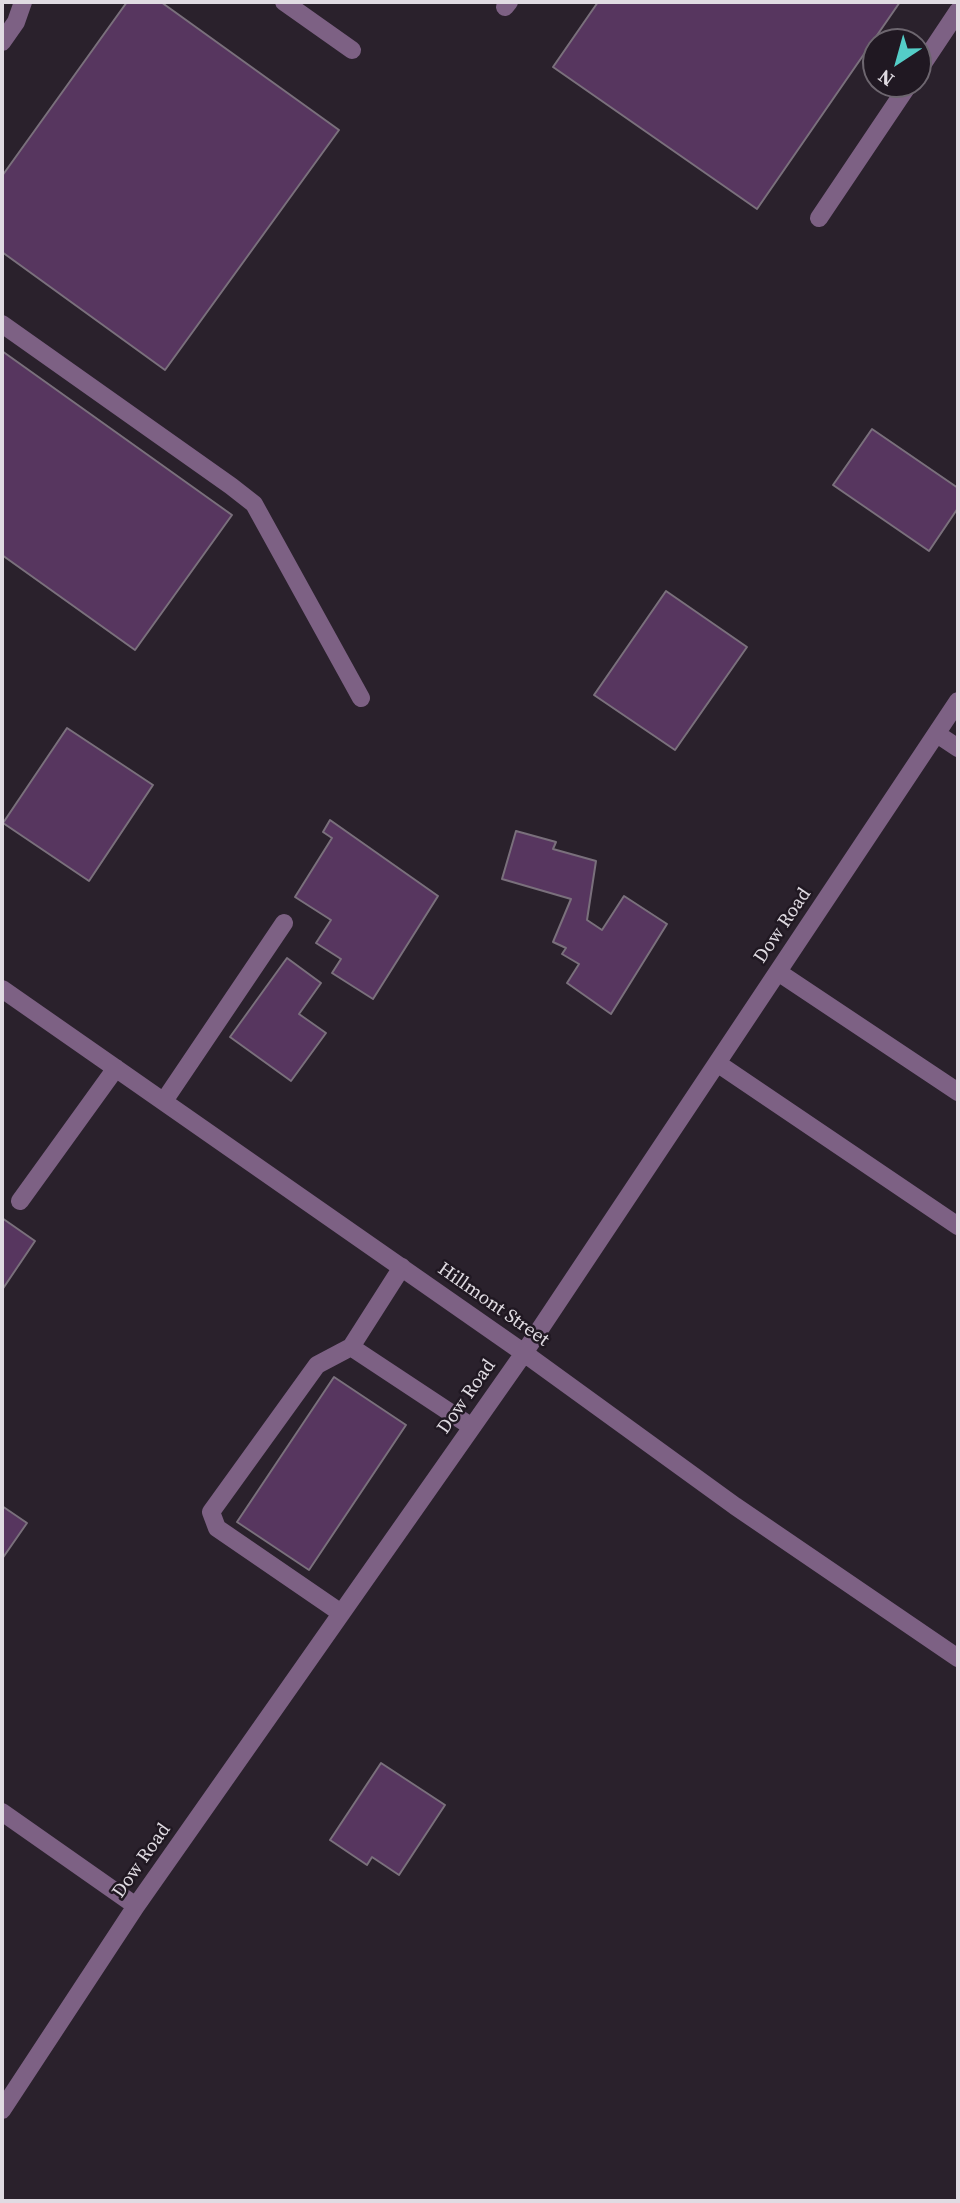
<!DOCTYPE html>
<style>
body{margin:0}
#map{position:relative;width:960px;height:2203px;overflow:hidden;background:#2a212c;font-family:"Source Serif 4",serif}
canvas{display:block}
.frame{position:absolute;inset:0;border:4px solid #e0dbe2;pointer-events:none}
.north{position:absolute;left:862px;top:28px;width:70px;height:70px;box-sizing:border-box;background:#201822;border:2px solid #6d666f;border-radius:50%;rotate:216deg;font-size:19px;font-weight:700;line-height:28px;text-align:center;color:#e0dbe2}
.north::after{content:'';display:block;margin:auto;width:24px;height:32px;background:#54cdc7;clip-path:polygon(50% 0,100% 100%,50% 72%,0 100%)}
</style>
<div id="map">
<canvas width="960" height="2203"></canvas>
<div class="frame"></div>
<div class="north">N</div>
</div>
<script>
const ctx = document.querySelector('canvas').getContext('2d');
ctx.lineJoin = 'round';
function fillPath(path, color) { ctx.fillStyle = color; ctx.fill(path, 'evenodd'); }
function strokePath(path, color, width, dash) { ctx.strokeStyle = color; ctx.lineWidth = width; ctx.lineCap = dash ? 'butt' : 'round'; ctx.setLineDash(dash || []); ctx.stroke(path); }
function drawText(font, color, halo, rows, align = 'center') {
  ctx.font = font + ' "Source Serif 4",serif'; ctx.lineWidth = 5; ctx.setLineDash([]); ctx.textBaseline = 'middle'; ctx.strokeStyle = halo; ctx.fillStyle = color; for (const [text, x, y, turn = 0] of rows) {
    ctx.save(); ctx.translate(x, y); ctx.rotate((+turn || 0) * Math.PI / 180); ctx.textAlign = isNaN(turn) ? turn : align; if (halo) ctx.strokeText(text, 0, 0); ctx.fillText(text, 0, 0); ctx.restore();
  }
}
const building = new Path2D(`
 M127,2H161L339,130L165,370L2,252V176Z
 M598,2H900L757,209L553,67Z
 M2,351L232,515L135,650L2,555Z
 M872,429L958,488V508L929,551L833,485Z
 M666,591L747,647L675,750L594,695Z
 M67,728L153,785L89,881L3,823Z
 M330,820L438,896L373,999L332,973L341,959L316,943L331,920L295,897L332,838L323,832Z
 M516,831L556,842L553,849L596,861L587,920L602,930L624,896L667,924L611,1014L567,983L579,964L562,954L566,948L553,942L571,899L502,879Z
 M287,958L321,983L299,1014L326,1033L291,1081L230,1037Z
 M2,1218L35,1241L2,1290Z
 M334,1377L406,1425L309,1570L237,1522Z
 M2,1506L27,1523L2,1559Z
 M381,1763L445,1805L399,1875L372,1857L367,1865L330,1840Z`);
const minor = new Path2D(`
 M284,2L352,50
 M505,7L509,2
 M2,42L16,22L23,2
 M918,71L958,11
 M819,218L909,84
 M2,324L231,486L254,504L361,698
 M937,734L958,748
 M778,972L958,1092
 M2,989L524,1353L735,1506L958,1658
 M717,1063L958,1226
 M164,1101L284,923
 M20,1201L116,1068
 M351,1347L472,1427
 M341,1613L217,1528L211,1512L317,1365L351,1347L402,1267
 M2,1812L136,1906
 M2,2110L136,1906L524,1353L958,701`);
const streetNames = [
 ["Dow Road",783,926,-56],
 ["Hillmont Street",493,1305,35],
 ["Dow Road",467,1397,-55],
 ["Dow Road",142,1861,-55]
];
fillPath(building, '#57365f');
strokePath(building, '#7a707c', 2);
strokePath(minor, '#7d6184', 18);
drawText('19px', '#e0dbe2', '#201822', streetNames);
</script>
